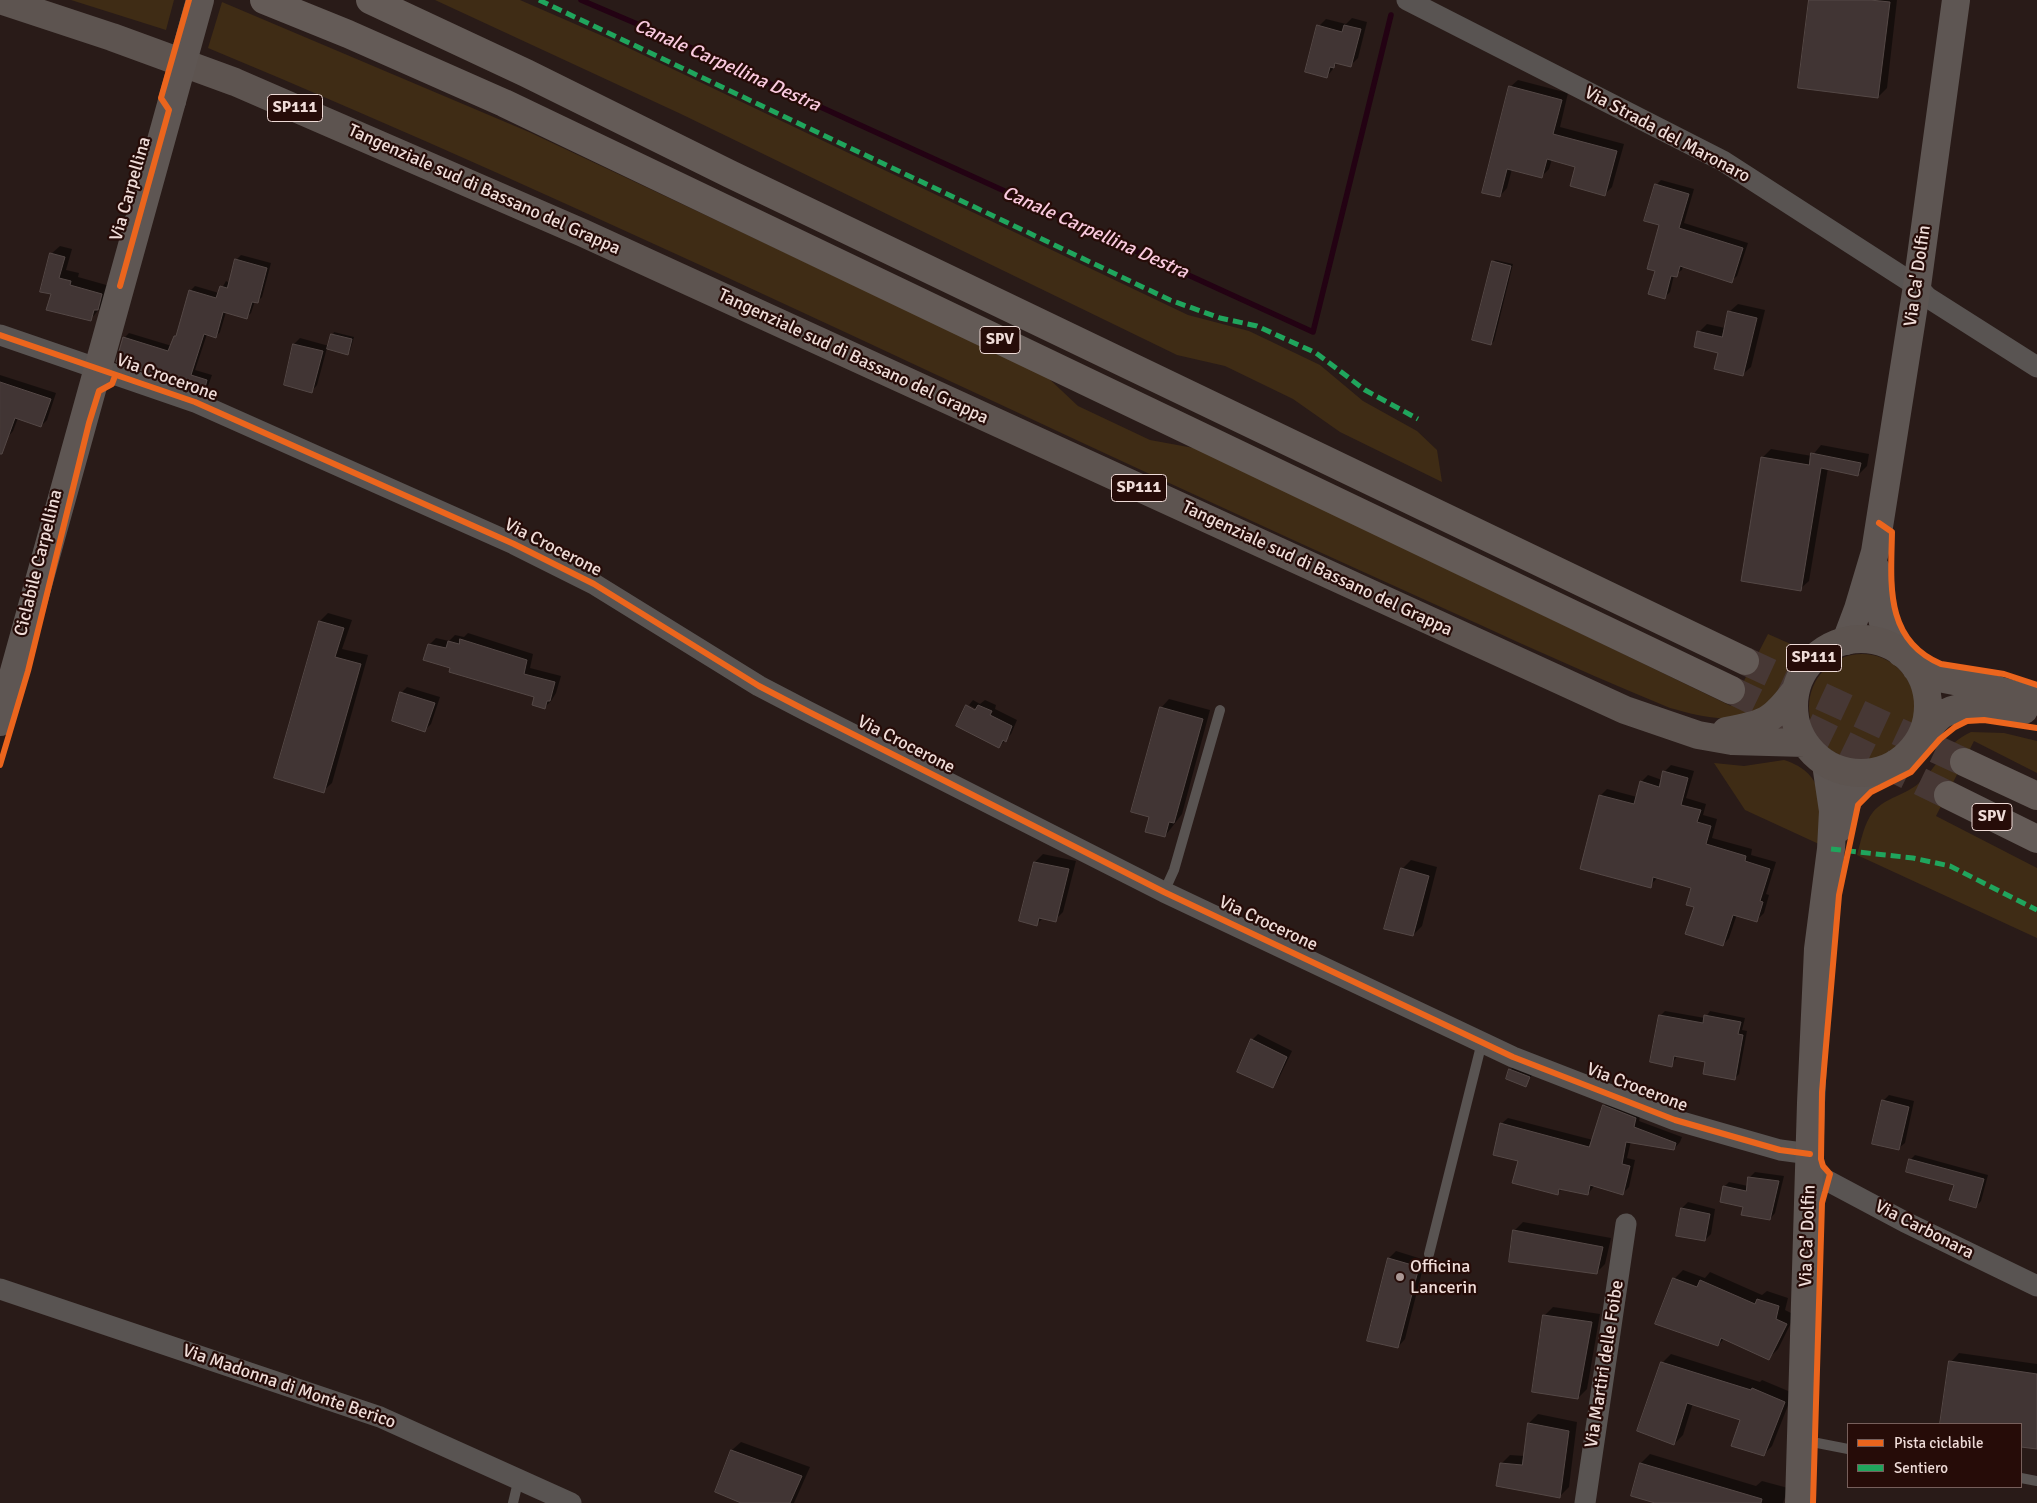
<!DOCTYPE html>
<style>
body{margin:0}
#map{position:relative;width:2037px;height:1503px;overflow:hidden;background:#291b18;font-family:Signika,sans-serif}
canvas{display:block}
.legend{position:absolute;left:1847px;top:1423px;width:175px;height:65px;box-sizing:border-box;background:#260c08;border:1px solid #765f5b;margin:0;padding:6px 9px;list-style:none;font-size:15px;color:#efdcd8}
.legend li{display:flex;align-items:center;gap:10px;height:25px}
.legend b{width:25px;border:1px solid #765f5b}
</style>
<div id="map">
<canvas width="2037" height="1503"></canvas>
<ul class="legend">
<li><b style="height:6px;background:#eb651d"></b>Pista ciclabile</li>
<li><b style="height:6px;background:#20a55d"></b>Sentiero</li>
</ul>
</div>
<script>
const ctx = document.querySelector('canvas').getContext('2d');
ctx.lineJoin = 'round';
function fillPath(path, color) { ctx.fillStyle = color; ctx.fill(path, 'evenodd'); }
function strokePath(path, color, width, dash) { ctx.strokeStyle = color; ctx.lineWidth = width; ctx.lineCap = dash ? 'butt' : 'round'; ctx.setLineDash(dash || []); ctx.stroke(path); }
function drawText(font, color, halo, rows, align = 'center') {
  ctx.font = font + ' Signika,sans-serif'; ctx.lineWidth = 4.5; ctx.setLineDash([]); ctx.textBaseline = 'middle'; ctx.strokeStyle = halo; ctx.fillStyle = color; for (const [text, x, y, turn = 0] of rows) {
    ctx.save(); ctx.translate(x, y); ctx.rotate((+turn || 0) * Math.PI / 180); ctx.textAlign = isNaN(turn) ? turn : align; if (halo) ctx.strokeText(text, 0, 0); ctx.fillText(text, 0, 0); ctx.restore();
  }
}
const green = new Path2D(`
 M71,0H174L166,30Z
 M435,0H520L614,41L1188,315L1249,331L1320,365L1363,401L1417,431L1437,450L1442,482L1340,432L1293,399L1225,366L1177,355L681,114Z
 M222,2L529,132L1045,375L1078,406L1150,440L1199,449L1731,706L1768,634L1802,649C1793,664 1785,683 1774,696C1745,729 1707,718 1670,708C1568,666 1468,619 1368,574C981,399 600,211 208,48Z
 M1809 707a53 53 0 1 1 106 0a53 53 0 1 1-106 0Z
 M1971,732L2004,733L2037,741V773L1974,741L1936,816L2037,868V938L1857,855C1861,841 1864,823 1873,812C1886,797 1906,795 1919,783C1940,765 1943,745 1971,732Z
 M1784,760C1828,774 1821,807 1821,845L1745,810L1714,763L1744,766Z`);
const shadow = new Path2D(`
 M1810,0H1897L1887,88L1878,97Z
 M1352,18L1367,22L1358,58L1350,66L1338,62L1327,77L1319,26L1326,19L1346,24Z
 M1518,80L1568,93L1560,127L1624,144L1612,187L1605,194L1576,166L1552,159L1549,169L1542,176L1512,169L1507,188L1500,196L1510,87Z
 M1661,180L1694,189L1684,223L1748,243L1737,276L1731,281L1683,266L1682,270L1674,275L1670,292L1665,297L1656,270L1661,224L1656,185Z
 M60,246L72,249L66,270L79,273L78,277L110,286L106,301L90,320L52,293L51,254Z
 M241,255L271,263L262,297L257,302L255,301L251,313L246,318L226,312L220,332L216,337L207,334L195,370L212,375L208,386L203,391L124,338L129,333L172,346L179,333L190,291L195,286L219,293L226,281L230,283L236,260Z
 M1495,260L1513,264L1494,341L1491,344L1493,262Z
 M1738,304L1765,310L1751,367L1742,375L1699,332L1707,324L1725,328L1729,312Z
 M334,332L354,337L350,351L348,353L327,348L317,385L312,391L286,384L294,344L300,338L329,346Z
 M0,375L56,393L47,420L41,426L18,418L13,431L8,437L0,439Z
 M1821,445L1869,454L1867,466L1858,475L1828,468L1809,581L1800,589L1762,458L1771,449L1812,456Z
 M328,613L352,620L342,649L368,655L332,783L323,791L320,621Z
 M468,633L533,654L530,668L561,676L556,693L551,701L544,708L535,696L452,667L429,645L436,638L449,641L455,635L464,637Z
 M407,687L440,697L431,724L425,730L401,693Z
 M1169,699L1210,710L1182,814L1165,836L1150,816L1161,708Z
 M973,700L980,704L985,700L996,705L995,709L1017,720L1011,734L999,747L957,726L968,706L980,714L981,712L969,705Z
 M1671,765L1694,771L1686,798L1706,804L1703,815L1717,819L1712,838L1752,849L1751,855L1776,862L1766,894L1769,895L1764,913L1757,920L1737,914L1729,938L1723,945L1695,906L1693,887L1658,877L1650,886L1600,796L1607,789L1637,797L1641,782L1648,775L1662,780L1664,772Z
 M1043,854L1076,861L1063,912L1055,920L1043,918L1037,924L1035,862Z
 M1411,860L1437,867L1422,926L1413,935L1402,869Z
 M1665,1011L1705,1018L1710,1011L1745,1018L1742,1030L1747,1031L1739,1074L1734,1079L1707,1061L1677,1056L1671,1066L1660,1016Z
 M1258,1034L1292,1051L1278,1080L1272,1086L1252,1040Z
 M1513,1067L1532,1075L1526,1085L1510,1070Z
 M1889,1095L1914,1101L1905,1143L1899,1148L1883,1101Z
 M1610,1100L1641,1112L1639,1121L1682,1137L1680,1142L1674,1149L1631,1141L1627,1158L1635,1160L1629,1187L1623,1193L1595,1185L1588,1194L1563,1188L1558,1193L1519,1160L1501,1124L1508,1118L1593,1140L1604,1106Z
 M1915,1155L1988,1175L1981,1201L1976,1206L1955,1184L1910,1160Z
 M1755,1172L1784,1176L1775,1213L1770,1219L1744,1206L1724,1187L1729,1182L1748,1186L1749,1178Z
 M1688,1202L1715,1209L1711,1234L1705,1240L1677,1235L1682,1208Z
 M1523,1222L1611,1238L1605,1264L1596,1273L1514,1231Z
 M1396,1251L1425,1260L1405,1339L1398,1347L1369,1340L1389,1258Z
 M1683,1270L1705,1278L1710,1272L1762,1295L1767,1291L1788,1298L1785,1310L1795,1315L1778,1349L1769,1358L1724,1339L1718,1345L1674,1279Z
 M1553,1307L1600,1314L1587,1389L1578,1398L1544,1316Z
 M1959,1353L2037,1364V1448L2021,1446V1424H1941L1951,1362Z
 M1671,1354L1760,1382L1762,1380L1793,1393L1772,1446L1763,1455L1742,1419L1693,1403L1683,1435L1674,1444L1662,1363Z
 M1538,1414L1577,1422L1569,1487L1560,1496L1501,1464L1510,1455L1524,1456L1529,1423Z
 M741,1442L810,1467L794,1503H744L732,1450Z
 M1650,1454L1756,1486L1762,1481L1788,1488L1783,1503H1659L1641,1463Z`);
const stream = new Path2D(`
 M581,0L663,35L1313,332L1391,15`);
const building = new Path2D(`
 M1809,0H1870L1890,2L1878,98L1798,88Z
 M1317,25L1342,32L1344,25L1361,29L1351,67L1335,63L1334,68L1330,67L1327,78L1305,72Z
 M1509,86L1562,100L1553,134L1617,151L1605,196L1570,186L1575,167L1547,159L1542,178L1507,169L1500,197L1482,193Z
 M1655,184L1689,194L1679,228L1743,248L1732,283L1680,266L1677,277L1671,276L1665,299L1648,294L1655,271L1647,269L1659,225L1644,221Z
 M50,253L65,257L59,278L71,281L70,285L102,294L98,310H94L91,321L46,310L51,294L40,292Z
 M235,259L267,268L258,303L252,302L247,319L223,312L216,338L204,334L191,375L207,380L204,392L116,362L123,337L168,351L174,336H176L189,290L216,298L220,286L227,288Z
 M1492,261L1511,266L1491,345L1472,340Z
 M1728,311L1757,318L1743,376L1714,369L1718,353L1694,347L1697,331L1722,337Z
 M331,334L352,339L348,355L327,349Z
 M293,344L323,351L312,393L284,385Z
 M0,382L51,399L41,427L15,418L2,454H0Z
 M1811,453L1861,463L1858,476L1821,468L1801,591L1741,581L1761,457L1809,465Z
 M319,621L344,628L335,657L361,664L324,793L274,778Z
 M460,639L527,660L524,674L555,682L550,701H547L545,709L532,705L534,697L449,672L450,668L423,660L428,644L446,648L448,641L459,644Z
 M400,692L435,703L425,732L392,721Z
 M966,705L975,710L978,705L992,711L990,715L1012,726L1006,742L1003,740L999,748L956,726Z
 M1160,707L1203,719L1174,823L1169,822L1165,837L1145,832L1149,817L1131,812Z
 M1663,771L1688,778L1681,805L1701,810L1697,822L1711,826L1706,844L1746,856L1745,861L1770,869L1760,901L1763,902L1757,922L1733,915L1723,946L1685,934L1694,907L1686,905L1691,888L1653,877L1651,888L1580,869L1599,795L1634,804L1640,781L1659,787Z
 M1034,862L1069,869L1056,922L1039,918L1037,926L1019,921Z
 M1401,868L1429,876L1413,936L1384,929Z
 M1659,1015L1703,1023L1704,1015L1741,1022L1738,1034L1743,1035L1735,1080L1703,1074L1705,1062L1674,1056L1672,1067L1650,1062Z
 M1251,1039L1287,1057L1273,1088L1237,1072Z
 M1509,1069L1530,1077L1526,1087L1506,1079Z
 M1882,1100L1909,1107L1899,1150L1872,1144Z
 M1603,1105L1636,1118L1634,1127L1676,1143L1674,1150L1626,1142L1622,1164L1630,1166L1623,1195L1590,1185L1588,1195L1559,1189L1558,1195L1512,1183L1518,1161L1493,1155L1500,1123L1589,1147Z
 M1909,1159L1984,1179L1976,1208L1949,1200L1954,1185L1906,1172Z
 M1748,1177L1779,1181L1770,1220L1741,1215L1743,1207L1720,1202L1723,1186L1746,1191Z
 M1681,1208L1710,1214L1705,1241L1676,1236Z
 M1513,1230L1603,1247L1597,1274L1509,1262Z
 M1388,1258L1419,1267L1398,1348L1367,1341Z
 M1673,1278L1697,1287L1700,1280L1755,1304L1757,1299L1779,1306L1776,1319L1787,1324L1769,1360L1721,1338L1718,1346L1655,1324Z
 M1543,1315L1592,1322L1578,1399L1532,1392Z
 M1949,1361L2037,1374V1449L2021,1447V1424H1940Z
 M1661,1362L1751,1390L1752,1388L1785,1402L1764,1456L1731,1446L1740,1420L1687,1403L1674,1445L1637,1431Z
 M1528,1423L1569,1431L1560,1498L1496,1486L1500,1463L1522,1465Z
 M731,1450L802,1476L790,1503H741L715,1492Z
 M1640,1463L1762,1499L1761,1503H1655L1631,1496Z`);
const highwayTunnel = new Path2D(`
 M1745,661L1964,762
 M1731,690L1948,795`);
const lane = new Path2D(`
 M1164,892L1174,870L1220,710
 M1429,1254L1482,1042
 M1802,1440L1848,1449
 M2021,1478L2037,1481
 M513,1503L519,1478`);
const street = new Path2D(`
 M1407,0L1723,161L1917,286L1927,297L2037,367
 M0,335L195,402L514,544L594,584L759,686L807,711L1164,892L1513,1057L1675,1120L1780,1150L1810,1154
 M1810,1176L1828,1181L1905,1222L2037,1286
 M0,1289L380,1417L571,1503
 M1585,1503L1626,1224`);
const secondary = new Path2D(`
 M1876,569L1881,615L1885,630L1901,653
 M1846,641L1858,609L1875,552L1917,286L1956,0
 M0,722L172,101
 M1838,829L1849,798L1870,773
 M1799,1503L1811,1103L1818,949L1831,849L1833,811L1826,764`);
const primary = new Path2D(`
 M0,0L112,37L235,82L583,233L1625,710L1698,735L1732,741L1805,743
 M1794 706a67 67 0 1 1 134 0a67 67 0 1 1-134 0Z
 M1916,668L1939,678L1990,688L2037,701
 M1726,731C1765,724 1771,722 1795,691
 M1922,736C1928,730 1935,719 1943,714C1966,701 2000,705 2024,710`);
const highway = new Path2D(`
 M264,0L348,34L504,103L1731,690
 M370,0L526,73L730,174L1745,661
 M1964,762L2037,796
 M1948,795L2037,839`);
const secondaryBridge = new Path2D(`
 M172,101L200,0`);
const quiet = new Path2D(`
 M539,0L1170,300L1220,318L1257,326L1316,353L1365,390L1418,419
 M1831,849L1913,858L1950,866L2037,910`);
const cycleway = new Path2D(`
 M120,286L169,110L161,98L189,0
 M0,335L195,402L514,544L594,584L759,686L807,711L1164,892L1513,1057L1675,1120L1780,1150L1810,1154
 M1879,523L1892,532C1891,583 1884,640 1941,664L2004,674L2037,685
 M0,765L28,671L89,423L99,391L112,384L115,376
 M1813,1503L1822,1203L1830,1174L1823,1166L1821,1159L1822,1092L1839,895L1858,805L1871,792L1911,772L1940,739L1955,727L1967,721L1984,720L2037,728`);
const markers = [
 [1400,1277,5,"#aa9895"]
];
const shields = [
 [295,108,55],
 [1000,340,40],
 [1139,488,55],
 [1814,658,55],
 [1992,817,40]
];
const shieldNames = [
 ["SP111",295,108],
 ["SPV",1000,340],
 ["SP111",1139,488],
 ["SP111",1814,658],
 ["SPV",1992,817]
];
const streetNames = [
 ["Via Strada del Maronaro",1667,135,28],
 ["Via Carpellina",131,189,-74],
 ["Tangenziale sud di Bassano del Grappa",484,190,24],
 ["Via Ca' Dolfin",1918,276,-82],
 ["Tangenziale sud di Bassano del Grappa",853,357,25],
 ["Via Crocerone",167,378,20],
 ["Via Crocerone",553,548,27],
 ["Ciclabile Carpellina",39,563,-76],
 ["Tangenziale sud di Bassano del Grappa",1317,569,25],
 ["Via Crocerone",906,745,27],
 ["Via Crocerone",1268,924,25],
 ["Via Crocerone",1637,1088,21],
 ["Via Carbonara",1924,1230,27],
 ["Via Ca' Dolfin",1808,1236,-88],
 ["Via Martiri delle Foibe",1605,1364,-81],
 ["Via Madonna di Monte Berico",289,1387,19]
];
const poiNames = [
 ["Officina",1410,1267],
 ["Lancerin",1410,1288]
];
const waterNames = [
 ["Canale Carpellina Destra",727,66,24],
 ["Canale Carpellina Destra",1095,233,24]
];
fillPath(green, '#3f2c15');
fillPath(shadow, '#0007');
strokePath(stream, '#230213', 5.5);
fillPath(building, '#413534');
strokePath(building, '#544846', 1);
strokePath(highwayTunnel, '#473835', 28, [28, 14]);
strokePath(lane, '#595452', 10);
strokePath(street, '#595452', 21);
strokePath(secondary, '#5e5653', 28);
strokePath(primary, '#5d5450', 28);
strokePath(highway, '#645b57', 28);
strokePath(secondaryBridge, '#5e5653', 28);
strokePath(quiet, '#20a55d', 5, [10, 5]);
strokePath(cycleway, '#eb651d', 6);
for (const [x, y, r, color] of markers) { const dot = new Path2D(); dot.arc(x, y, r, 0, 2 * Math.PI); ctx.fillStyle = color; ctx.fill(dot); strokePath(dot, '#260c08', 2); }
for (const [x, y, w] of shields) { const box = new Path2D(); box.roundRect(x - w / 2, y - 13.5, w, 27, 4); ctx.fillStyle = '#260c08'; ctx.fill(box); strokePath(box, '#efdcd8', 1); }
drawText('bold 16px', '#efdcd8', null, shieldNames);
drawText('18px', '#efdcd8', '#260c08', streetNames);
drawText('18px', '#efdcd8', '#260c08', poiNames, 'left');
drawText('italic 19px', '#facadf', '#260c08', waterNames);
</script>
